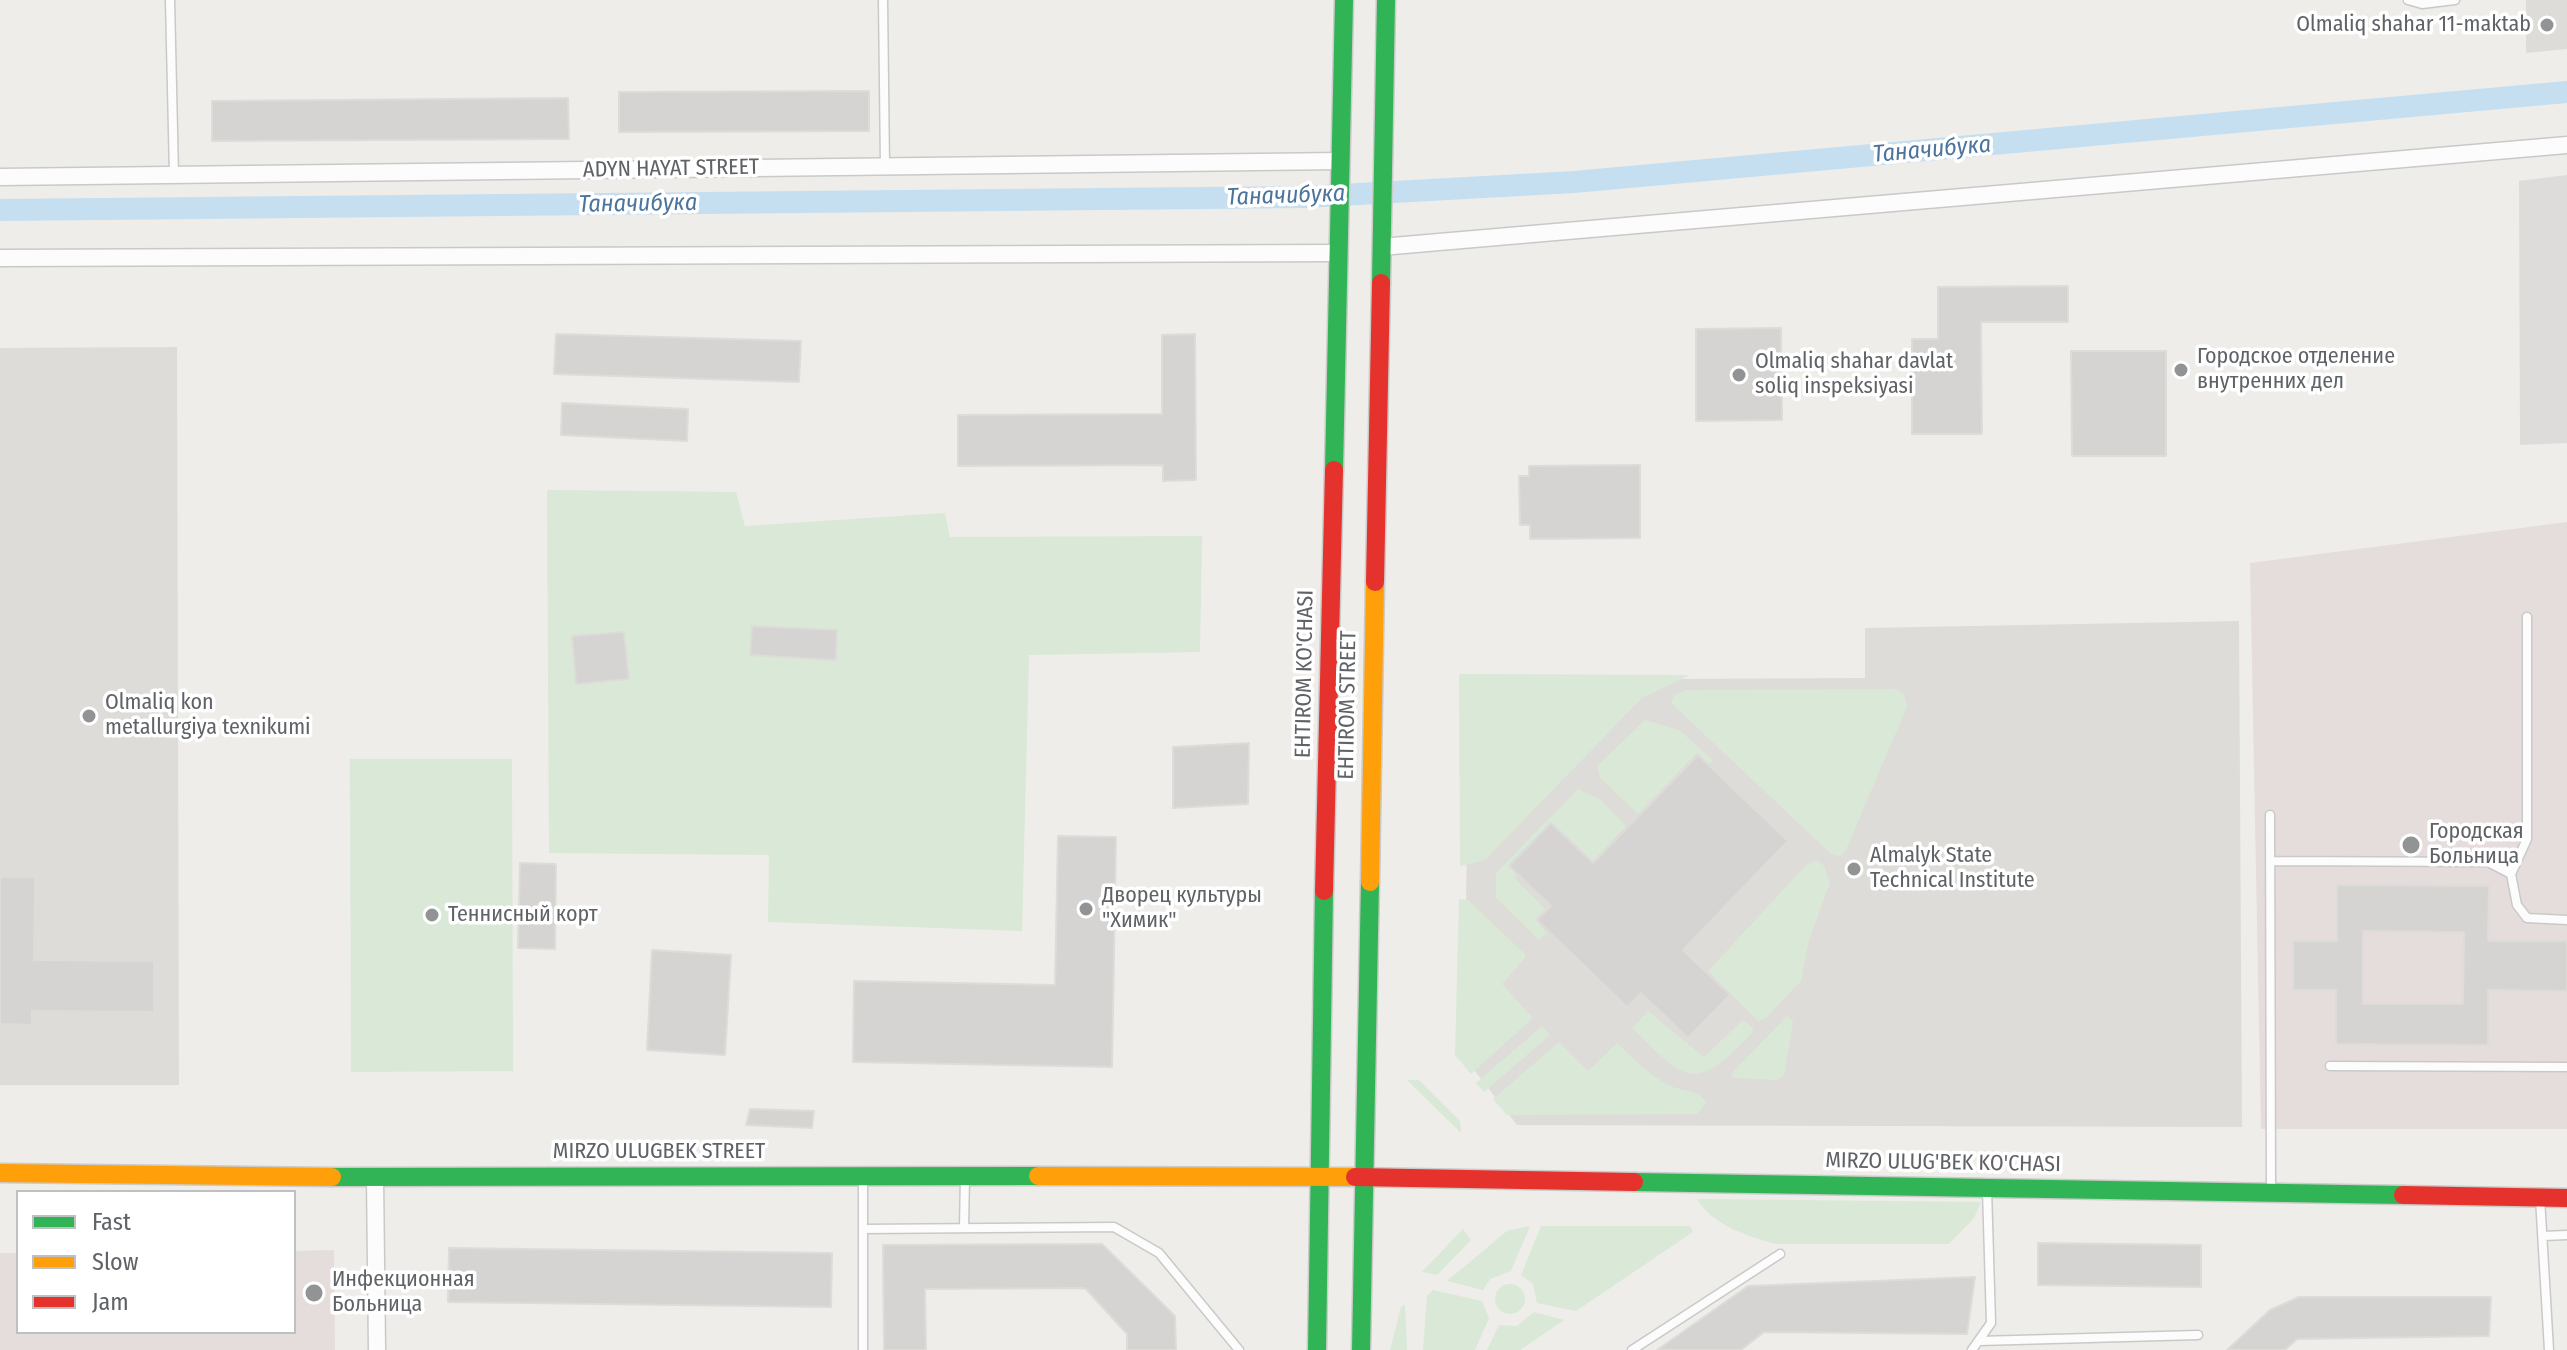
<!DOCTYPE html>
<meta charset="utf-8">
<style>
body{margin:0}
#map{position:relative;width:2567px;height:1350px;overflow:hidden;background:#eeede9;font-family:"Fira Sans Condensed",sans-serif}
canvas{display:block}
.legend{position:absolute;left:16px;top:1190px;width:280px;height:144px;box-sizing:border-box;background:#fff;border:2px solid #bfc0c2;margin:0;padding:10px 14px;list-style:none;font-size:24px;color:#5f6266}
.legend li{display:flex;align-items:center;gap:16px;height:40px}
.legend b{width:40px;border:2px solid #bfc0c2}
</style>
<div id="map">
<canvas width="2567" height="1350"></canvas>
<ul class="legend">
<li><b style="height:10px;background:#30b455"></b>Fast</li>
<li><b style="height:10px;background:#ff9f0a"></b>Slow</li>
<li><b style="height:10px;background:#e5322d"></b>Jam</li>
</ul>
</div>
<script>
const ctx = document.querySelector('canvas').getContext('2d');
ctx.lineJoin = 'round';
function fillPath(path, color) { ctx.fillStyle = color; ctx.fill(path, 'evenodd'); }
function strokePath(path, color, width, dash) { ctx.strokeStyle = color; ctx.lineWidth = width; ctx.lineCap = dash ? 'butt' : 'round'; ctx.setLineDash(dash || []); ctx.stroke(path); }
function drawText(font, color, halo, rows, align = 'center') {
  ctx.font = font + ' "Fira Sans Condensed",sans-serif'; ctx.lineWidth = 7; ctx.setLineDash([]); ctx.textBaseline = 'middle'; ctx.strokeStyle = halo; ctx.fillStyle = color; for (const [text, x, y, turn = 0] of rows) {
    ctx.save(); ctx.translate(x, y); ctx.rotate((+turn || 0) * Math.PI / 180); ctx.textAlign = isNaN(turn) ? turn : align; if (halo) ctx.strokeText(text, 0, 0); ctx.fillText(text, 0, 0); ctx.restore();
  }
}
const industrial = new Path2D(`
 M2567,175V443L2520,445L2519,181Z`);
const education = new Path2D(`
 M2526,0H2567V49L2526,53Z
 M177,347L179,1085H0V348Z
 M2239,621L2242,1127L1517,1125L1464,1057L1469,680L1865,678V628Z`);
const medical = new Path2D(`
 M2567,522V1129H2261L2250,563Z
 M334,1250L335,1350H0V1253H18V1332H294V1251Z`);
const green = new Path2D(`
 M547,490L736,492L745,526L945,513L950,537L1202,536L1200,652L1029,655L1022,931L768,922L769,855L549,853Z
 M1459,674H1473L1690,675L1642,698L1485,860L1460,866Z
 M1895,689L1904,694L1907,707L1845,852L1840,856L1831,854L1671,703L1674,695L1686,690Z
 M1645,720L1679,730L1713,760L1710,764L1697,753L1638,814L1600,778L1597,766Z
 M350,759H512L513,1071L351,1072Z
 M1578,789L1601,800L1626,826L1593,861L1551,822L1508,865L1517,876L1515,879L1545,909L1535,919L1547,933L1539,940L1496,898V873Z
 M1817,860L1824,866L1830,883L1809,940L1801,981L1766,1018L1758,1021L1708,971L1806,865Z
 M1459,899L1468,900L1525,954V958L1502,984L1533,1018L1471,1074L1455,1055Z
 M1648,1011L1704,1057L1743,1020L1753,1028L1752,1033C1694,1093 1688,1083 1632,1028Z
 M1787,1016L1793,1021L1784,1075L1778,1080L1734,1078L1731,1074Z
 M1542,1026L1550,1035L1484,1092L1476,1083Z
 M1559,1042L1588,1071L1617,1043C1634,1059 1651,1078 1673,1087C1686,1092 1700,1090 1706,1103L1697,1114L1507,1115L1493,1099Z
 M1407,1080H1419L1460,1121L1461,1133Z
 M1697,1199L1981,1202L1974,1218L1949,1244H1776C1749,1237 1712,1225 1697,1199Z
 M1530,1226L1511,1271L1490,1279L1483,1290L1447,1281L1507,1231Z
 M1541,1226H1690L1693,1232L1576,1311L1537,1303L1533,1284L1521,1275Z
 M1463,1229L1471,1240L1437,1275L1422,1272Z
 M1495 1299a15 15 0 1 1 30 0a15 15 0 1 1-30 0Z
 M1433,1290L1482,1301L1489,1318L1475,1350H1423L1427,1296Z
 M1405,1305L1407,1350H1390L1401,1307Z
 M1534,1312L1564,1320L1520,1350H1487L1499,1325L1517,1326Z`);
const canal = new Path2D(`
 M0,210L1305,197L1574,182L2567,92`);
const building = new Path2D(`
 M869,91V131L619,132V92Z
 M568,98L569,139L212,141V101Z
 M2068,286V322H1981L1982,434H1912V339H1938V287Z
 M1781,328L1782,420L1696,421V329Z
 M556,334L801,341L799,382L554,374Z
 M1195,334L1196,480L1163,481V465L958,466V415L1162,414V335Z
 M2071,351H2166V456H2072Z
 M562,403L688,409L687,441L561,435Z
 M1640,465V538L1530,539V525H1520L1519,476H1529V466Z
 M752,626L837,630L836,660L750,655Z
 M624,632L629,679L576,684L572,636Z
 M1249,743L1248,804L1173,808V747Z
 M1698,755L1788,841L1683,950L1730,995L1688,1038L1641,993L1627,1007L1537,920L1551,906L1509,866L1551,823L1593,863Z
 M1058,836L1116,837L1112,1067L853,1062L854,981L1055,985Z
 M520,863L556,864L555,949L518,948Z
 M0,877H35L34,960L154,961V1012L32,1011V1025L0,1024Z
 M2337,885L2489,886L2488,941H2567V991L2488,990V1045L2336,1044V990H2293V941H2337ZM2363,931L2464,932L2463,1004H2363Z
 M652,950L731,955L725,1055L647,1050Z
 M750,1109L814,1111L812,1128L746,1125Z
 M2038,1243L2201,1245V1287L2038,1285Z
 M1102,1244L1175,1316L1176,1350H1127V1334L1085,1288L925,1289L926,1350H884L883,1245Z
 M449,1248L832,1253L831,1307L448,1302Z
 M1975,1277L1967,1334L1764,1332L1741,1350H1657L1748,1286Z
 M2299,1297H2491L2489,1336L2297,1339L2285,1350H2227L2270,1310Z`);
const lane = new Path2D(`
 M170,0L174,175
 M883,0L885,166
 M2408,0L2422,4L2455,0
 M2270,815L2271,1192
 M2273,861L2488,862L2511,874L2517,905L2527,918L2567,920
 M2511,874L2527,839V617
 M2330,1066L2567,1067
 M863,1177V1350
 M2540,1198L2549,1350
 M964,1228L965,1177
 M863,1229L1114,1227L1159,1253L1239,1350
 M2543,1236L2567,1235
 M1979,1341L2198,1335
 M1632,1350L1780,1254
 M1972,1350L1991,1323L1987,1189`);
const street = new Path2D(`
 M0,177L1341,161
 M1381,247L2567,145
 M0,258L1339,253
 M375,1177L377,1350`);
const fast = new Path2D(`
 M1381,283L1386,0
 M1334,470L1344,0
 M332,1177L1038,1176
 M1634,1182L2403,1195
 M1317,1350L1324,891
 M1361,1350L1370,882`);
const slow = new Path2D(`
 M1370,882L1375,582
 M0,1173L332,1177
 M1038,1176L1355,1177`);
const jam = new Path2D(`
 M1375,582L1381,283
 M1324,891L1334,470
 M1355,1177L1634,1182
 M2403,1195L2567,1198`);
const markers = [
 [2547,25,8,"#919394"],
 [2181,370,8,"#919394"],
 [1739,375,8,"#919394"],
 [89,716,8,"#919394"],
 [2411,845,10,"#919394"],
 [1854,869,8,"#919394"],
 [1086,909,8,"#919394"],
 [432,915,8,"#919394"],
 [314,1293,10,"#919394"]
];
const poiNames = [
 ["Olmaliq shahar 11-maktab",2531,25,"right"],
 ["Городское отделение",2197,357],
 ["внутренних дел",2197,382],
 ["Olmaliq shahar davlat",1755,362],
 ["soliq inspeksiyasi",1755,387],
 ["Olmaliq kon",105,703],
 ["metallurgiya texnikumi",105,728],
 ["Городская",2429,832],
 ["Больница",2429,857],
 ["Almalyk State",1870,856],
 ["Technical Institute",1870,881],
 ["Дворец культуры",1102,896],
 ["\"Химик\"",1102,921],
 ["Теннисный корт",448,915],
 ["Инфекционная",332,1280],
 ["Больница",332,1305]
];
const streetNames = [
 ["ADYN HAYAT STREET",671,169,-1],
 ["EHTIROM KO'CHASI",1305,674,-89],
 ["EHTIROM STREET",1348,705,-89],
 ["MIRZO ULUGBEK STREET",659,1152],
 ["MIRZO ULUG'BEK KO'CHASI",1943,1163,1]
];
const waterNames = [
 ["Таначибука",1932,150,-5],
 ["Таначибука",1286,196,-2],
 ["Таначибука",638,204,-1]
];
fillPath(industrial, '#dedcda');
fillPath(education, '#dedcd8');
fillPath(medical, '#e5dddb');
fillPath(green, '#d9e8d7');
strokePath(canal, '#c5dff1', 22);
fillPath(building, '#d5d4d2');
strokePath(building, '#dddcd8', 2);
strokePath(lane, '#c9c9c9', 11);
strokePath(street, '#c9c9c9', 19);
strokePath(fast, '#cbcbca', 21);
strokePath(slow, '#cbcbca', 21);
strokePath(jam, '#cbcbca', 21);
strokePath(lane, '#fcfcfc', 8);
strokePath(street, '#fcfcfc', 16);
strokePath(fast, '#30b455', 18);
strokePath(slow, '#ff9f0a', 18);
strokePath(jam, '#e5322d', 18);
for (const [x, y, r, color] of markers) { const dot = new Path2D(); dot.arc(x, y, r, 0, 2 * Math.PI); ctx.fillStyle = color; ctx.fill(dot); strokePath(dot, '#fff', 3); }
drawText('22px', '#5f6266', '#fff', poiNames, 'left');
drawText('22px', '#5f6266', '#fff', streetNames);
drawText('italic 24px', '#4c749d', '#fff', waterNames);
</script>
